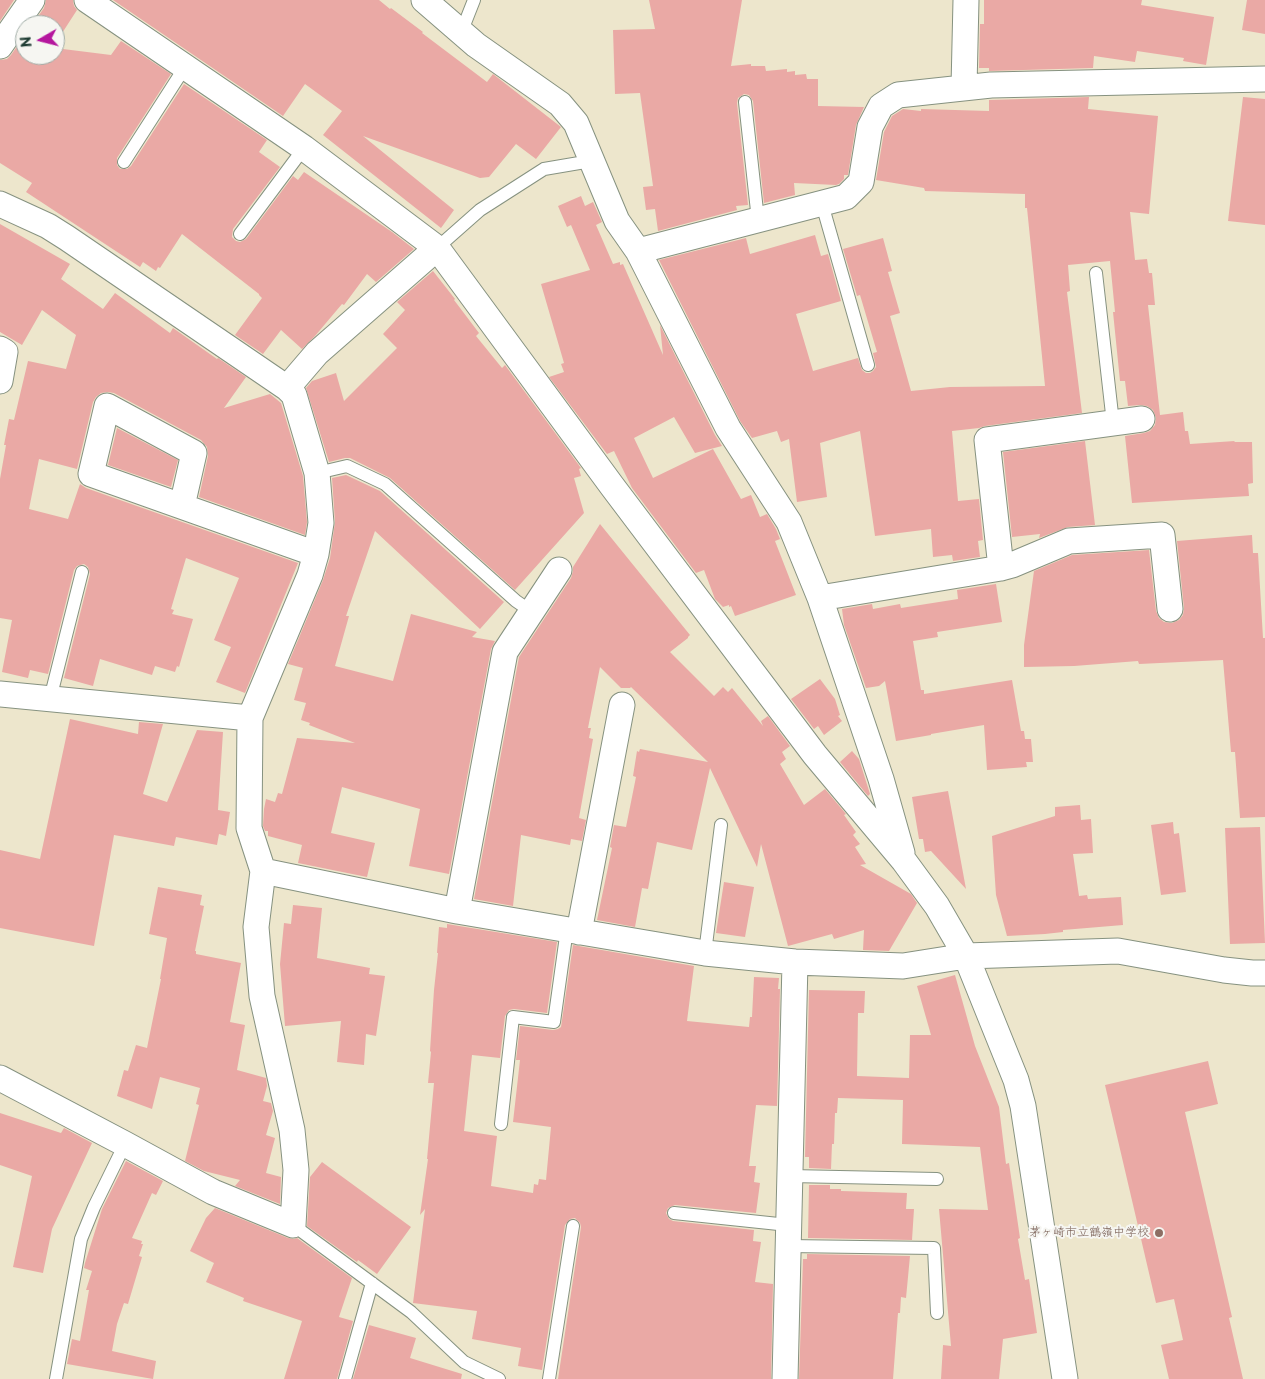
<!DOCTYPE html>
<meta charset="utf-8">
<style>
body{margin:0}
#map{position:relative;width:1265px;height:1379px;overflow:hidden;background:#ede6cc;font-family:"Playpen Sans",sans-serif}
canvas{display:block}
.north{position:absolute;left:15px;top:15px;width:50px;height:50px;box-sizing:border-box;background:#f6f6f2;border:1px solid #a0aca6;border-radius:50%;rotate:262deg;font-size:14px;font-weight:700;line-height:20px;text-align:center;color:#1f3d34}
.north::after{content:'';display:block;margin:auto;width:18px;height:22px;background:#b5179e;clip-path:polygon(50% 0,100% 100%,50% 72%,0 100%)}
</style>
<div id="map">
<canvas width="1265" height="1379"></canvas>
<div class="north">N</div>
</div>
<script>
const ctx = document.querySelector('canvas').getContext('2d');
ctx.lineJoin = 'round';
function fillPath(path, color) { ctx.fillStyle = color; ctx.fill(path, 'evenodd'); }
function strokePath(path, color, width, dash) { ctx.strokeStyle = color; ctx.lineWidth = width; ctx.lineCap = dash ? 'butt' : 'round'; ctx.setLineDash(dash || []); ctx.stroke(path); }
function drawText(font, color, halo, rows, align = 'center') {
  ctx.font = font + ' "Playpen Sans","Klee One",sans-serif'; ctx.lineWidth = 4; ctx.setLineDash([]); ctx.textBaseline = 'middle'; ctx.strokeStyle = halo; ctx.fillStyle = color; for (const [text, x, y, turn = 0] of rows) {
    ctx.save(); ctx.translate(x, y); ctx.rotate((+turn || 0) * Math.PI / 180); ctx.textAlign = isNaN(turn) ? turn : align; if (halo) ctx.strokeText(text, 0, 0); ctx.fillText(text, 0, 0); ctx.restore();
  }
}
const building = new Path2D(`
 M0,0H14L0,21Z
 M46,0H73L74,6L77,10L55,44V25H32L44,8Z
 M113,0H379L390,9L391,8L423,32L422,33L487,82L493,74L561,127L536,159L516,144L489,177L480,178L363,136L454,210L441,228L323,135L342,111L305,84L283,116Z
 M649,0H742L731,66L751,64V66H765L766,71L787,69V72L795,71V75L806,74L807,79H818V106L864,107L856,125L848,175H844V179L839,184L836,185L794,183L795,195L764,203L753,101L749,95L744,94L738,98L737,103L748,205L736,206L737,210L658,231L655,209L646,210L643,187L653,186L640,93L615,94L613,30L655,29Z
 M984,0H1142L1141,5L1214,17L1206,65L1183,61L1184,58L1137,51L1135,62L1094,56L1093,68L989,71V68H979L980,24H984Z
 M1247,0H1265V34L1242,30Z
 M25,35V55H55V48L111,55L121,41L171,74L117,158V165L120,169H127L131,166L184,84L267,140L259,152L280,167L233,229L232,237L236,241L240,242L246,239L293,176L298,180L304,172L392,232L414,249L376,282L367,274L344,305L342,304L315,336L302,349L281,330L263,354L235,335L262,298L259,295V294L182,234L160,268L158,267L156,271L143,262L140,267L26,192L32,183L0,163V60L7,59L11,55Z
 M1089,97L1088,109L1158,116L1149,214L1130,212L1135,260L1147,259L1149,273H1152L1155,305H1148L1160,415L1183,412L1185,431H1188L1190,444L1235,441L1234,442H1252L1253,483L1248,484L1249,496L1132,503L1125,436L1144,433L1150,431L1155,425L1156,418L1153,410L1147,406L1140,405L1128,406L1125,381H1120L1113,312H1115L1110,261L1068,265L1070,291L1067,292L1082,413L985,426L979,428L952,431L958,501L979,499L983,540L978,541L980,557L953,561L952,555L933,557L931,529L875,536L860,431L820,443L827,497L797,502L789,439L781,442L777,431L752,438L740,421L659,260L746,238L750,254L815,235L821,256L828,254L841,301L796,314L813,371L858,358L862,370L866,373H870L873,371L876,367L873,353L877,352L860,295L857,296L843,249L883,238L892,271L888,272L900,313L890,316L911,391L950,387L1045,386L1027,208H1025V194L925,191L924,188L876,180L884,132L892,116L903,109L921,111V109L989,111V100Z
 M1243,97L1265,99V225L1228,221Z
 M581,196L585,206L593,202L602,222L596,225L613,264L620,262V265L623,264L663,355L660,325L715,435L722,446L695,453L674,417L634,438L653,478L713,449L741,499L751,495L760,517L767,514L776,529L780,539L775,541L796,595L735,616L731,606L729,607V605L723,607L715,599L704,570L696,573L632,488L614,451L607,454L549,377L564,372L561,364L564,363L541,284L590,270L571,225L567,227L558,206Z
 M0,224L70,264L61,279L103,309L115,293L170,333L173,328L217,359L218,358L246,377L224,408L270,394L281,403L303,476L307,522L305,535L199,497L208,456L207,447L201,440L114,393L108,392L101,393L96,397L93,402L77,469L39,459L29,509L68,519L80,484L86,488L298,563L245,693L216,682L231,647L214,640L239,578L186,558L171,609L174,610L172,614L193,619L179,667L177,666L175,672L155,666L152,675L100,659L93,686L64,678L90,574L88,567L84,564L77,566L74,570L48,674L30,670L28,678L2,672L12,620L0,618V479L6,445H4L9,419L14,420L28,361L66,369L76,335L42,310L22,345L0,332Z
 M433,271L455,299L454,300L479,333L476,336L502,368L505,365L581,468L579,469L581,476L574,478L584,513L515,590L390,478L350,458H345L329,462L306,388L312,381L336,373L344,401L397,348L383,334L405,310L397,302Z
 M117,428L178,460L171,487L108,465Z
 M1085,441L1095,525L1068,527L1039,538L1040,534L1012,537L1003,452Z
 M346,475L380,491L504,602L480,629L375,531L346,616H349L335,666L393,681L411,614L477,632L472,637L495,641L491,649L449,874L409,866L420,809L342,787L331,833L375,843L367,877L298,863L302,845L268,836V831H265L263,826L264,809L266,799L275,802L278,793L282,794L297,738L355,743L309,725L310,723L301,720L306,703L294,700L303,668L288,664L323,580L330,558L335,522L332,478Z
 M600,524L690,635L688,637V638L670,652L714,696L723,687L728,692L732,688L763,726L761,721L768,716L790,746L782,752L786,759L780,764L804,805L825,789L846,814L844,815L856,832L853,835L860,844L855,847L866,864L860,865L911,894L917,903L889,951L863,950L864,930L834,939L832,934L788,946L761,844L757,867L710,768L692,850L657,842L648,889L642,888L635,927L597,920L612,848L610,847L614,825L626,827L636,777L633,776L637,751L639,752L640,749L708,762L631,687L630,688H621L600,667L588,728H591L589,738L593,739L579,818L586,820L582,841L571,839L570,845L521,835L513,906L474,899L519,657L571,578L573,571V567Z
 M1252,535L1253,553H1258L1263,638H1265V817L1240,818L1235,752H1231L1223,660L1139,664L1138,661L1074,666L1024,667V645L1034,571L1072,555L1149,550L1156,611L1159,618L1164,622L1172,623L1179,620L1183,615L1184,608L1177,541Z
 M996,584L1002,622L937,632L938,637L913,641L921,690H924V694L1012,680L1021,731H1024L1025,739H1031L1033,762H1026L1027,767L987,770L984,725L931,734V735L896,741L885,681L879,686L866,688L844,625L842,609L872,604L873,609L900,604L901,608L958,599L957,590Z
 M820,679L835,699L840,715L838,716L842,721L824,735L818,726L814,729L791,699Z
 M70,719L138,734L139,722L163,724L143,794L167,802L197,730L223,732L218,810L230,812L226,836L219,834L217,845L176,837L174,846L114,835L94,946L0,928V850L40,859Z
 M852,751L859,759L870,794L868,796L840,762Z
 M948,791L966,889L931,851L925,852L923,839H919L912,797Z
 M1080,805L1081,820L1091,819L1093,853L1073,854L1079,896L1087,895L1088,899L1121,897L1123,925L1063,930V932L1045,934L1007,936L996,895L992,836L1055,816V807Z
 M1173,822L1174,834L1179,833L1186,892L1161,895L1151,825Z
 M1260,827L1265,943L1230,944L1225,828Z
 M724,882L754,887L745,937L716,933Z
 M158,887L202,895L200,905L204,906L195,951H196V954L241,963L230,1022L245,1025L237,1070L266,1078L267,1086L263,1101L271,1103L273,1111L266,1135L275,1138L266,1173L281,1177L280,1204L235,1186L240,1180L204,1171L185,1161L199,1105L196,1104L200,1088L160,1077L152,1109L117,1096L124,1070L128,1071L136,1045L147,1048L161,979H160L167,938L149,934Z
 M293,905L322,908L317,958L370,968L369,974L385,976L376,1036L366,1034L364,1065L337,1062L341,1021L285,1026L280,964L284,923L291,924Z
 M447,924L557,942L547,1013L514,1009L509,1010L505,1016L500,1058L472,1055L464,1131L497,1136L491,1186L533,1193L534,1184L538,1185L539,1179L546,1180L551,1127L513,1122L520,1060H516L520,1026L553,1030L558,1029L561,1027L573,945L694,966L687,1021L749,1027L750,1017H752L754,977L779,978L778,989H780L777,1106L756,1105L749,1166H756L754,1182L760,1183L756,1213L675,1205L668,1208L666,1213L669,1219L673,1221L754,1230L753,1241L761,1242L755,1282L773,1284L771,1379H558L581,1227L580,1223L575,1218L570,1219L565,1225L542,1370L518,1366L521,1348L472,1339L477,1311L413,1303L425,1209L420,1215L428,1159H427L434,1083H428L431,1052L430,1051L434,990L438,953H437L439,927L447,928Z
 M955,975L975,1046L999,1107L1006,1164L1009,1163L1020,1238L1018,1239L1025,1280L1029,1279L1037,1333L1003,1339L999,1379H941L943,1345L951,1346L939,1209L988,1210L980,1147L902,1144L903,1100L838,1098L837,1113H835L834,1144H832L831,1169L809,1168V1157H805L809,990L865,991L864,1013H858L857,1076L909,1078L910,1035H931L917,986Z
 M1208,1061L1218,1104L1185,1112L1232,1317L1229,1318L1243,1379H1169L1161,1345L1183,1340L1174,1299L1156,1303L1105,1085Z
 M0,1113L61,1133L64,1128L92,1143L52,1229L43,1273L13,1267L32,1176L0,1165Z
 M126,1161L163,1181L156,1195L152,1193L132,1238L142,1241L141,1244H143L139,1256L142,1257L128,1304L124,1303L117,1324L112,1351L156,1361L153,1379L67,1364L72,1339L80,1341L89,1290H86L92,1271L84,1268L85,1263L102,1209Z
 M322,1162L411,1227L377,1274L358,1260L357,1262L307,1226L310,1177Z
 M809,1185H830V1189H841V1191L907,1193L906,1209H914L912,1240L808,1238Z
 M215,1208L288,1238L294,1239L297,1238L352,1278L339,1317L353,1321L337,1379H284L302,1321L243,1301L244,1298L206,1282L214,1263L190,1251L206,1218Z
 M807,1254L910,1256L906,1298L901,1297L900,1313H898L893,1379H799L803,1259H807Z
 M369,1325L416,1338L410,1358L462,1374L461,1379H353Z`);
const lane = new Path2D(`
 M461,33L474,0
 M745,102L758,220
 M124,162L185,67
 M822,204L868,365
 M240,234L304,148
 M437,248L480,210L544,169L591,161
 M1096,273L1113,423
 M317,473L347,466L385,484L516,601L532,612
 M50,699L82,572
 M705,953L721,825
 M501,1124L513,1017L554,1022L567,929
 M790,1176L937,1179
 M674,1213L788,1225
 M293,1225L411,1312L464,1362L499,1379
 M788,1246L934,1248L937,1313
 M56,1379L81,1239L94,1207L125,1144
 M345,1379L372,1283
 M549,1379L573,1226`);
const street = new Path2D(`
 M87,0L304,148L437,248L612,486L815,755L904,861L937,906L966,956L1016,1080L1023,1106L1065,1379
 M424,0L476,45L560,104L576,123L617,221L638,251L728,428L789,522L820,598L881,779L902,853
 M0,46L32,0
 M964,87L966,0
 M0,204L48,226L67,238L287,388L294,395L317,473L321,523L316,554L310,575L250,718L249,828L263,871L256,927L262,996L292,1130L296,1170L293,1225L213,1192L125,1144L0,1078
 M638,251L846,197L861,182L870,127L881,106L898,95L991,85L1265,79
 M0,349L5,352L0,381
 M287,388L317,353L437,248
 M182,506L194,453L107,406L91,474L316,554
 M1001,568L987,440L1142,419
 M820,598L1001,568L1012,565L1069,541L1162,535L1170,609
 M0,694L250,718
 M263,871L457,911L705,953L795,962L903,966L966,956L1118,951L1224,970L1252,973H1265
 M457,911L505,652L559,570
 M579,932L622,705
 M785,1379L795,962`);
const markers = [
 [1159,1233,5,"#8d6e63"]
];
const educationNames = [
 ["茅ヶ崎市立鶴嶺中学校",1149,1233]
];
fillPath(building, '#eaa9a5');
strokePath(lane, '#869280', 14);
strokePath(street, '#869280', 27);
strokePath(lane, '#fff', 12);
strokePath(street, '#fff', 25);
for (const [x, y, r, color] of markers) { const dot = new Path2D(); dot.arc(x, y, r, 0, 2 * Math.PI); ctx.fillStyle = color; ctx.fill(dot); strokePath(dot, '#f6f6f2', 2); }
drawText('12px', '#785e54', '#f6f6f2', educationNames, 'right');
</script>
